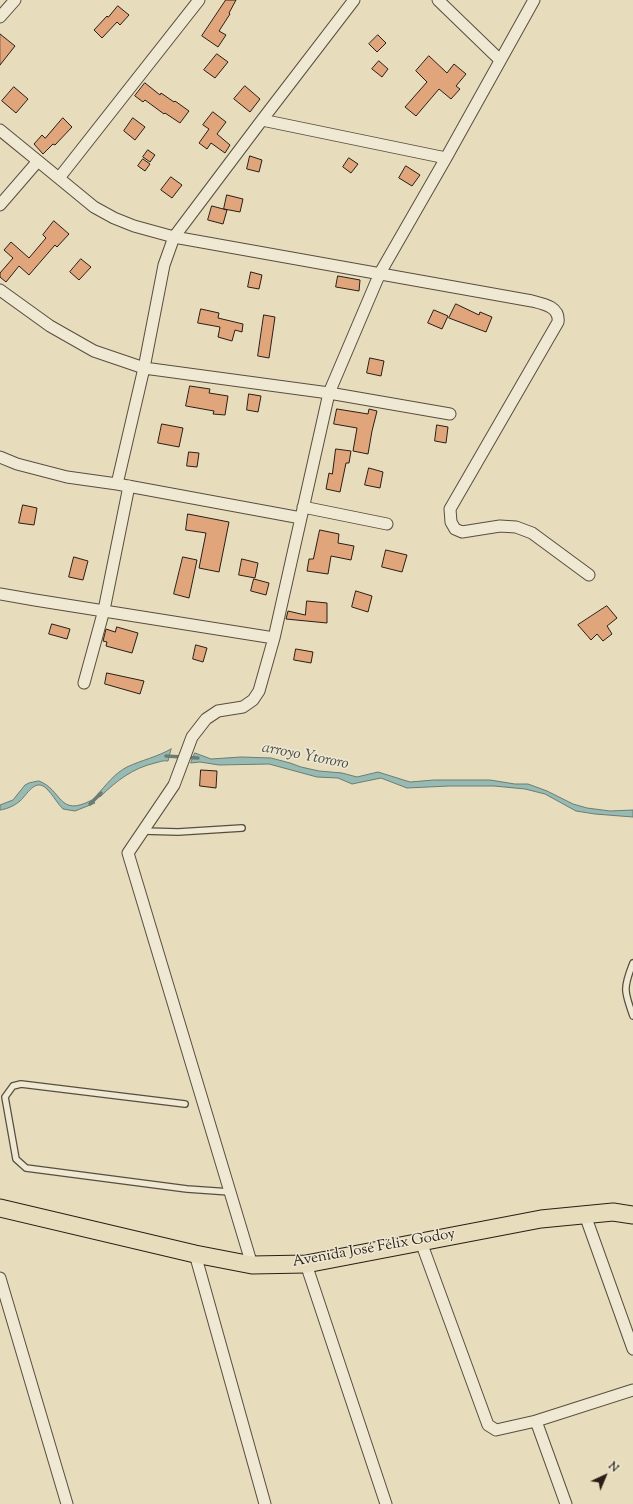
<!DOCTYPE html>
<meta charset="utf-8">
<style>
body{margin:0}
#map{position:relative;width:633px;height:1504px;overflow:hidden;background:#e7dcbc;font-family:"Sorts Mill Goudy",serif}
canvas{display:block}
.north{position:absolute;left:585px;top:1456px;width:40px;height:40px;-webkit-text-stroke:3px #efe8d3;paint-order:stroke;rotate:44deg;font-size:11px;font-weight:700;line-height:16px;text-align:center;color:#281e17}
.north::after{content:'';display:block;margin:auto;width:14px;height:18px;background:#281e17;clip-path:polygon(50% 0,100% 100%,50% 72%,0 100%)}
</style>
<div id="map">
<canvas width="633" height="1504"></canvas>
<div class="north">N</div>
</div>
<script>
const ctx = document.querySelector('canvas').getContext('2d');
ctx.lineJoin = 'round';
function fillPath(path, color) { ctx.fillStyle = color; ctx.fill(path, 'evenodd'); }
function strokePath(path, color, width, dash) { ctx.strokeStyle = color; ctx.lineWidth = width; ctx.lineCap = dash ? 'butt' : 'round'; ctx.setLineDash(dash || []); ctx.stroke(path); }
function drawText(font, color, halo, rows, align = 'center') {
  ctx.font = font + ' "Sorts Mill Goudy",serif'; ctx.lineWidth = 3; ctx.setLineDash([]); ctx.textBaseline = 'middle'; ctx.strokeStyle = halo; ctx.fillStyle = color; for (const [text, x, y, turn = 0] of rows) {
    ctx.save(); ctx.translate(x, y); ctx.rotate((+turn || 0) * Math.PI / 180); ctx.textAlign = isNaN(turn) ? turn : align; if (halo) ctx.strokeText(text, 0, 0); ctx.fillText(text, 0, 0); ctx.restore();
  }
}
const water = new Path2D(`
 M171,749L168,761C163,760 160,762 155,763C133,768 116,781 100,797L97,795C106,785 115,773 127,767C142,760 157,757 171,749Z
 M195,753L211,759L241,757L271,758L290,763L301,767L319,771L342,773L357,777L378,772L410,782L434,780H490L515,784H528L547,791L573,804L587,808L610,811L633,810V817L595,814L576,811L545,794L525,789L494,786H449L407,788L381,778L352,784L338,778L317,777L269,764L219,765L200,762L191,763Z
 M39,781C63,790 58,818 92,800L95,803L75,811L63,809C57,803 53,795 47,789C35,777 27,795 20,801C14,806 7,809 0,810V805L13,800L25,785L29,783Z`);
const stream = new Path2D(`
 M166,756L198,758
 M90,804L101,793`);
const building = new Path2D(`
 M226,0H236L229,13L230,14L219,31L226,35L218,47L202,36Z
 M118,6L129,15L120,25L117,22L102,38L94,30L107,16L108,17Z
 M0,34L15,46L0,65Z
 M378,35L386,43L377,52L369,44Z
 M217,54L228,62L215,78L204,70Z
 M429,56L447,73L454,64L466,74L456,86L460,89L451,99L439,89L416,116L405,107L427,82L416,71Z
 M379,61L388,69L382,77L372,69Z
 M145,83L160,95L161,93L174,102L175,101L189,111L180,123L165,113L164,114L145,100L143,102L135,96Z
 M245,86L260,99L250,112L234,99Z
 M14,87L28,99L16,113L2,101Z
 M213,112L226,122L217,134L230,145L225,153L211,143L207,149L199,143L209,129L203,125Z
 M63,118L72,127L55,145L53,144L43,154L34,144L42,135L45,138Z
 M133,118L145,127L135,140L124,131Z
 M148,150L155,155L150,162L143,157Z
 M250,156L262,160L259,172L247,169Z
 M349,158L358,164L351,173L343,167Z
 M143,159L150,164L145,171L138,166Z
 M406,166L420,175L412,186L399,178Z
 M171,177L182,185L172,198L161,190Z
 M227,195L243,199L240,212L224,209Z
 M212,206L227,210L223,224L208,220Z
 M54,221L69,234L57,247L55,245L29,275L19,266L6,282L0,277V273L13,258L4,250L11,242L29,258L46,238L43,235Z
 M81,259L91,267L79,280L70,272Z
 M251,272L262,275L259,289L248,287Z
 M338,276L360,280L359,291L336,287Z
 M456,304L479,315L480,312L492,317L486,332L449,318Z
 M201,309L219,313L218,318L243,324L242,332L235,330L232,341L218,337L220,327L198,323Z
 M434,310L448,316L442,329L428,323Z
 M264,315L275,317L269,358L258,356Z
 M370,358L384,361L381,376L367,373Z
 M190,386L210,389L209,393L228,396L225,415L213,414L214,411L186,406Z
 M249,394L261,396L258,412L247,410Z
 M337,409L368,414L369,409L377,411L372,431L368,454L353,451L357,428L334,424Z
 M162,424L183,428L179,447L158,443Z
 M437,425L448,427L446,443L435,441Z
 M336,449L351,451L349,463H346L340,492L326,489L329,473L332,474Z
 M189,452L199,453L197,467L187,466Z
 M369,468L383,472L380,488L365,485Z
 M23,505L37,508L34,525L19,523Z
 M188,514L229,522L219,572L199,568L206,533L186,530Z
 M320,530L339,534L338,543L354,546L351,560L331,556L328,574L307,571L309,559H313Z
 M386,550L407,555L402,572L382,567Z
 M74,557L88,561L83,580L69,577Z
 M183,557L197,560L189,598L174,594Z
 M242,559L258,563L255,578L239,575Z
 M254,579L269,583L266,595L251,591Z
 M356,591L372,596L368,612L352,607Z
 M307,601L327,603V623L286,619L288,611L305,615Z
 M607,606L617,618L607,626L612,634L603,641L597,634L591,640L578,625Z
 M52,624L70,629L67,639L49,634Z
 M117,627L138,633L132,653L106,646L107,642L103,641L106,629L115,632Z
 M196,645L207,648L203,662L193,659Z
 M296,649L313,652L311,663L294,660Z
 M107,673L144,681L140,694L105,684Z
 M201,770L217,771L216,788L200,786Z`);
const lane = new Path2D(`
 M143,831L178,832L242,828
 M633,963C623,988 624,991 633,1016
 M185,1104L21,1084L13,1086L5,1097L16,1159L26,1168L187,1189L230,1192`);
const street = new Path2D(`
 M438,0L500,60
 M0,17L15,0
 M262,120L446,158
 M0,130L38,161
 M59,178L199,0
 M0,205L38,161L94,207L114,218L134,226L174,237L532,301C544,304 560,307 558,322L450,509L451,522L455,529L462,532L500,526L516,527L532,533L589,575
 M0,290L50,326L94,351L144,368L329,393L450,414
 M0,457L17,464L67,477L117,484L301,518
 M117,484L144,368L164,265L174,237L262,120L354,0
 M303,507L387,524
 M0,594L35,600L274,638
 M84,683L104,610L129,486
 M585,1215L633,1349
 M421,1242L488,1425L496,1430L536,1421L566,1504
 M195,1254L265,1504
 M306,1264L386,1504
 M252,1265L128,853L174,785L192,737L206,719L218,711L243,707L253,700L259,691L274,638L329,393L380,273L446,158L534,0
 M0,1278L67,1504
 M536,1421L633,1390`);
const primary = new Path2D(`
 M0,1208L195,1254L252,1265L306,1264L541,1219L613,1212L633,1215`);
const streetNames = [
 ["Avenida José Félix Godoy",374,1249,-10]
];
const waterNames = [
 ["arroyo Ytororo",305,757,11]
];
fillPath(water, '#97bbb2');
strokePath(water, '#6b7c74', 1);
strokePath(stream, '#6b7c74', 3.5);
fillPath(building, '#e0a57b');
strokePath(building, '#281e17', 1);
strokePath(lane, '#584e40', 8);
strokePath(street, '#584e40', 13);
strokePath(primary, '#281e17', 19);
strokePath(lane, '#efe8d3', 5.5);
strokePath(street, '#efe8d3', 11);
strokePath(primary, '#e7dcbc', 17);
drawText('15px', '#281e17', '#efe8d3', streetNames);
drawText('italic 16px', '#494d46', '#efe8d3', waterNames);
</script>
